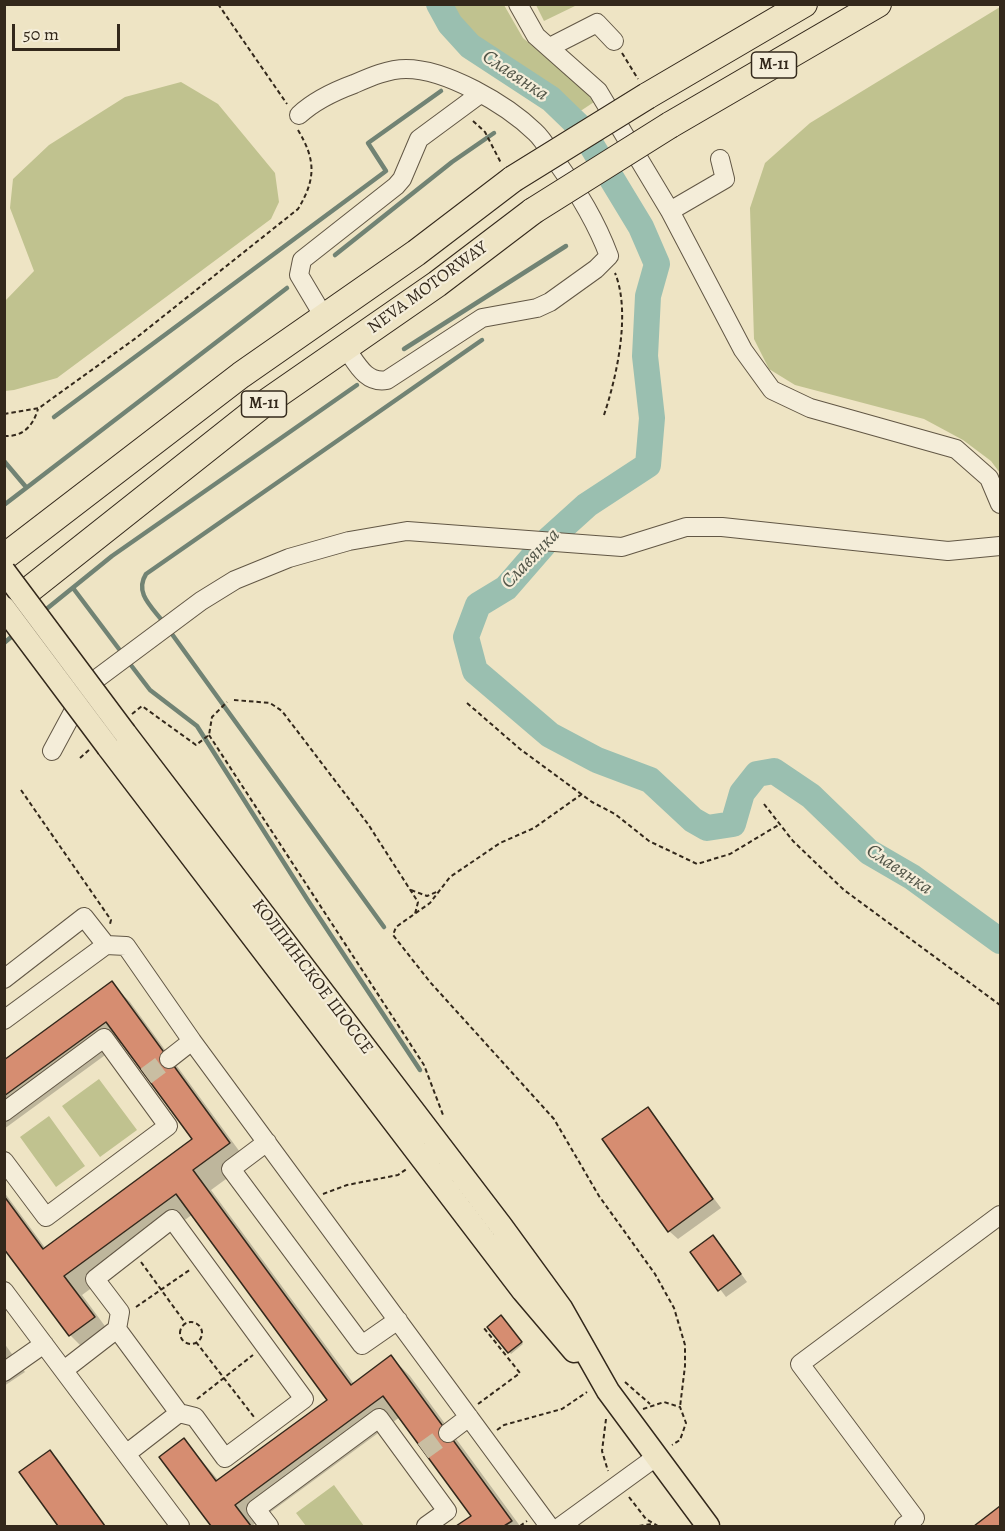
<!DOCTYPE html>
<meta charset="utf-8">
<style>
body{margin:0}
#map{position:relative;width:1005px;height:1531px;overflow:hidden;background:#eee4c4;font-family:Alegreya,serif}
canvas{display:block}
.frame{position:absolute;inset:0;border:6px solid #33281b;pointer-events:none}
.scale{position:absolute;left:12px;top:24px;width:108px;height:27px;box-sizing:border-box;border:3px solid #33281b;border-top:0;padding-left:8px;font-size:18px;line-height:21px;white-space:nowrap;color:#33281b;-webkit-text-stroke:4px #f4edd9;paint-order:stroke}
</style>
<div id="map">
<canvas width="1005" height="1531"></canvas>
<div class="frame"></div>
<div class="scale">50 m</div>
</div>
<script>
const ctx = document.querySelector('canvas').getContext('2d');
ctx.lineJoin = 'round';
function fillPath(path, color) { ctx.fillStyle = color; ctx.fill(path, 'evenodd'); }
function strokePath(path, color, width, dash) { ctx.strokeStyle = color; ctx.lineWidth = width; ctx.lineCap = dash ? 'butt' : 'round'; ctx.setLineDash(dash || []); ctx.stroke(path); }
function drawText(font, color, halo, rows, align = 'center') {
  ctx.font = font + ' Alegreya,serif'; ctx.lineWidth = 4.5; ctx.setLineDash([]); ctx.textBaseline = 'middle'; ctx.strokeStyle = halo; ctx.fillStyle = color; for (const [text, x, y, turn = 0] of rows) {
    ctx.save(); ctx.translate(x, y); ctx.rotate((+turn || 0) * Math.PI / 180); ctx.textAlign = isNaN(turn) ? turn : align; if (halo) ctx.strokeText(text, 0, 0); ctx.fillText(text, 0, 0); ctx.restore();
  }
}
const green = new Path2D(`
 M451,5H504L523,38L582,88L594,102L573,116L555,96L471,35Z
 M536,5H577L544,21Z
 M1000,7V473L991,461L963,440L924,419L795,385L769,369L754,339L750,208L765,163L810,123Z
 M181,82L218,104L275,173L279,202L271,219L57,378L14,390L5,391V301L34,271L10,208L13,179L49,145L125,97Z
 M99,1079L137,1130L100,1157L62,1106Z
 M49,1116L85,1166L56,1187L20,1137Z
 M334,1485L364,1526H306L296,1513Z`);
const shadow = new Path2D(`
 M111,983L130,1002L248,1163L211,1190L354,1384L391,1357L410,1376L520,1526H459L473,1516L400,1417L253,1525L255,1526H212L161,1457L184,1440L219,1481L329,1400L193,1214L82,1295L113,1337L89,1354L70,1335L4,1246V1192L46,1249L194,1140L123,1042L4,1129V1062Z
 M647,1109L721,1208L678,1239L669,1231Z
 M719,1243L747,1282L726,1297L692,1252Z
 M501,1317L523,1344L511,1354L489,1327Z
 M4,1343L25,1372L4,1386Z
 M50,1452L57,1458L105,1526H59L21,1472Z
 M1000,1508V1526H976Z`);
const stream = new Path2D(`
 M335,255L452,162L494,133
 M404,349L566,246
 M54,417L386,171L368,143L441,91
 M4,461L26,487
 M4,505L287,288
 M73,588L122,653
 M44,611L112,556L357,385
 M164,623C152,607 134,593 146,574L482,340
 M169,630L384,927
 M4,643L16,633
 M127,660L150,690L197,726L307,899L420,1070`);
const river = new Path2D(`
 M439,4L450,24L470,46L551,99L581,128L641,227L657,264L648,296L645,356L652,418L648,465L587,505L546,542L506,588L478,605L466,637L475,671L550,735L597,760L650,780L693,820L707,828L733,824L742,793L757,774L774,771L811,796L869,852L912,877L1000,941`);
const building = new Path2D(`
 M112,981L230,1143L193,1170L351,1385L391,1355L512,1521L504,1526H456L471,1516L383,1396L235,1505L251,1526H211L159,1457L184,1438L216,1481L327,1400L176,1194L64,1276L95,1317L69,1336L4,1249V1196L43,1249L192,1139L106,1022L4,1096V1060Z
 M648,1107L713,1199L668,1232L602,1139Z
 M713,1235L741,1274L718,1291L690,1252Z
 M501,1315L522,1342L508,1353L487,1327Z
 M50,1450L105,1526H58L19,1472Z
 M1000,1506V1526H974Z`);
const minorTunnel = new Path2D(`
 M146,1076L169,1059
 M423,1451L448,1433`);
const path = new Path2D(`
 M218,4L287,104
 M622,53L638,79
 M473,121L485,132L501,163
 M4,414L39,408L136,338L298,209C316,179 316,160 298,130
 M604,415C617,376 631,312 615,273
 M4,436C23,437 33,426 38,409
 M234,700L270,703L282,711L368,824L418,902L415,914
 M467,703L520,749L592,802L615,814L649,841L697,864L730,854L780,824
 M132,714L142,706L196,745L209,735L212,717L227,702
 M209,735L424,1065L443,1115
 M80,758L89,750
 M21,790L111,920L110,924
 M582,794L534,828L500,843L450,877L430,903L396,927L393,935L430,982L554,1119L599,1196L655,1274L674,1308L685,1345V1366L680,1407
 M764,804L793,841L844,890L1000,1005
 M411,890L427,896L439,891
 M323,1194L347,1185L398,1175L408,1168
 M141,1262L186,1324
 M136,1307L191,1269
 M180 1333a11 11 0 1 1 22 0a11 11 0 1 1-22 0Z
 M196,1342L254,1417
 M625,1382L650,1404
 M197,1399L253,1355
 M478,1404L520,1373L484,1328
 M643,1409L664,1402L680,1407L686,1423L680,1440L672,1445
 M606,1419L602,1451L608,1471
 M497,1430L504,1425L562,1409L587,1392
 M629,1497L646,1519L658,1526
 M520,1526L527,1521
 M639,1526L652,1524`);
const minor = new Path2D(`
 M518,4L536,36L598,91L670,211L743,350L772,390L810,408L956,449L989,478L1000,504
 M550,47L597,23L614,41
 M299,115C314,101 335,91 354,84C370,77 388,69 406,69C446,69 506,104 535,132C543,139 550,152 556,161C578,192 596,221 609,256L596,269L550,302L537,308L482,318L387,380C365,384 356,362 345,347
 M670,211L725,179L720,159
 M324,317L299,275L302,260L396,186L402,179L419,139L480,94
 M52,751L87,686L201,601L235,580L289,558L349,541L407,531L622,547L686,527H722L948,551L1000,546
 M4,979L84,917L106,945
 M4,1020L106,945L126,946L192,1041L549,1526
 M169,1059L192,1041
 M4,1112L104,1038L168,1126L46,1217L4,1161
 M267,1142L231,1169L362,1345L398,1320
 M4,1291L180,1526
 M117,1329L120,1312L95,1279L172,1219L304,1399L225,1458L195,1417L179,1413
 M64,1370L117,1329L179,1413L126,1454
 M4,1372L44,1344
 M448,1433L469,1417
 M269,1526L256,1509L379,1418L447,1511L426,1526
 M561,1526L656,1457
 M904,1526L915,1518L800,1364L1000,1215`);
const major = new Path2D(`
 M125,733L502,1227L561,1308L608,1391L708,1526
 M108,747L523,1291L574,1351`);
const highway = new Path2D(`
 M647,96L804,4
 M670,125L878,4
 M4,557L241,375L416,253L513,179
 M5,609L261,406L437,284L533,211`);
const majorBridge = new Path2D(`
 M4,571L125,733
 M4,608L108,747`);
const highwayBridge = new Path2D(`
 M513,179L647,96
 M533,211L670,125`);
const shields = [
 [774,65,45],
 [264,404,45]
];
const shieldNames = [
 ["М-11",774,65],
 ["М-11",264,404]
];
const streetNames = [
 ["NEVA MOTORWAY",428,288,-36],
 ["КОЛПИНСКОЕ ШОССЕ",312,977,53]
];
const waterNames = [
 ["Славянка",515,76,34],
 ["Славянка",531,559,-46],
 ["Славянка",899,870,34]
];
fillPath(green, '#c0c28f');
fillPath(shadow, '#0003');
strokePath(stream, '#718374', 4.5);
strokePath(river, '#9abfb0', 26);
fillPath(building, '#d68d71');
strokePath(building, '#33281b', 1.5);
strokePath(minorTunnel, '#c9bea2', 18, [18, 9]);
strokePath(minor, '#625745', 20);
strokePath(major, '#33281b', 25);
strokePath(highway, '#33281b', 28);
strokePath(path, '#33281b', 2, [4.5, 3]);
strokePath(minor, '#f4edd9', 18);
strokePath(major, '#eee4c4', 22);
strokePath(highway, '#eee4c4', 26);
strokePath(majorBridge, '#33281b', 25, []);
strokePath(highwayBridge, '#33281b', 28, []);
strokePath(majorBridge, '#eee4c4', 22);
strokePath(highwayBridge, '#eee4c4', 26);
for (const [x, y, w] of shields) { const box = new Path2D(); box.roundRect(x - w / 2, y - 13, w, 26, 4.5); ctx.fillStyle = '#f4edd9'; ctx.fill(box); strokePath(box, '#33281b', 1.5); }
drawText('bold 16px', '#33281b', null, shieldNames);
drawText('18px', '#33281b', '#f4edd9', streetNames);
drawText('italic 20px', '#525548', '#f4edd9', waterNames);
</script>
